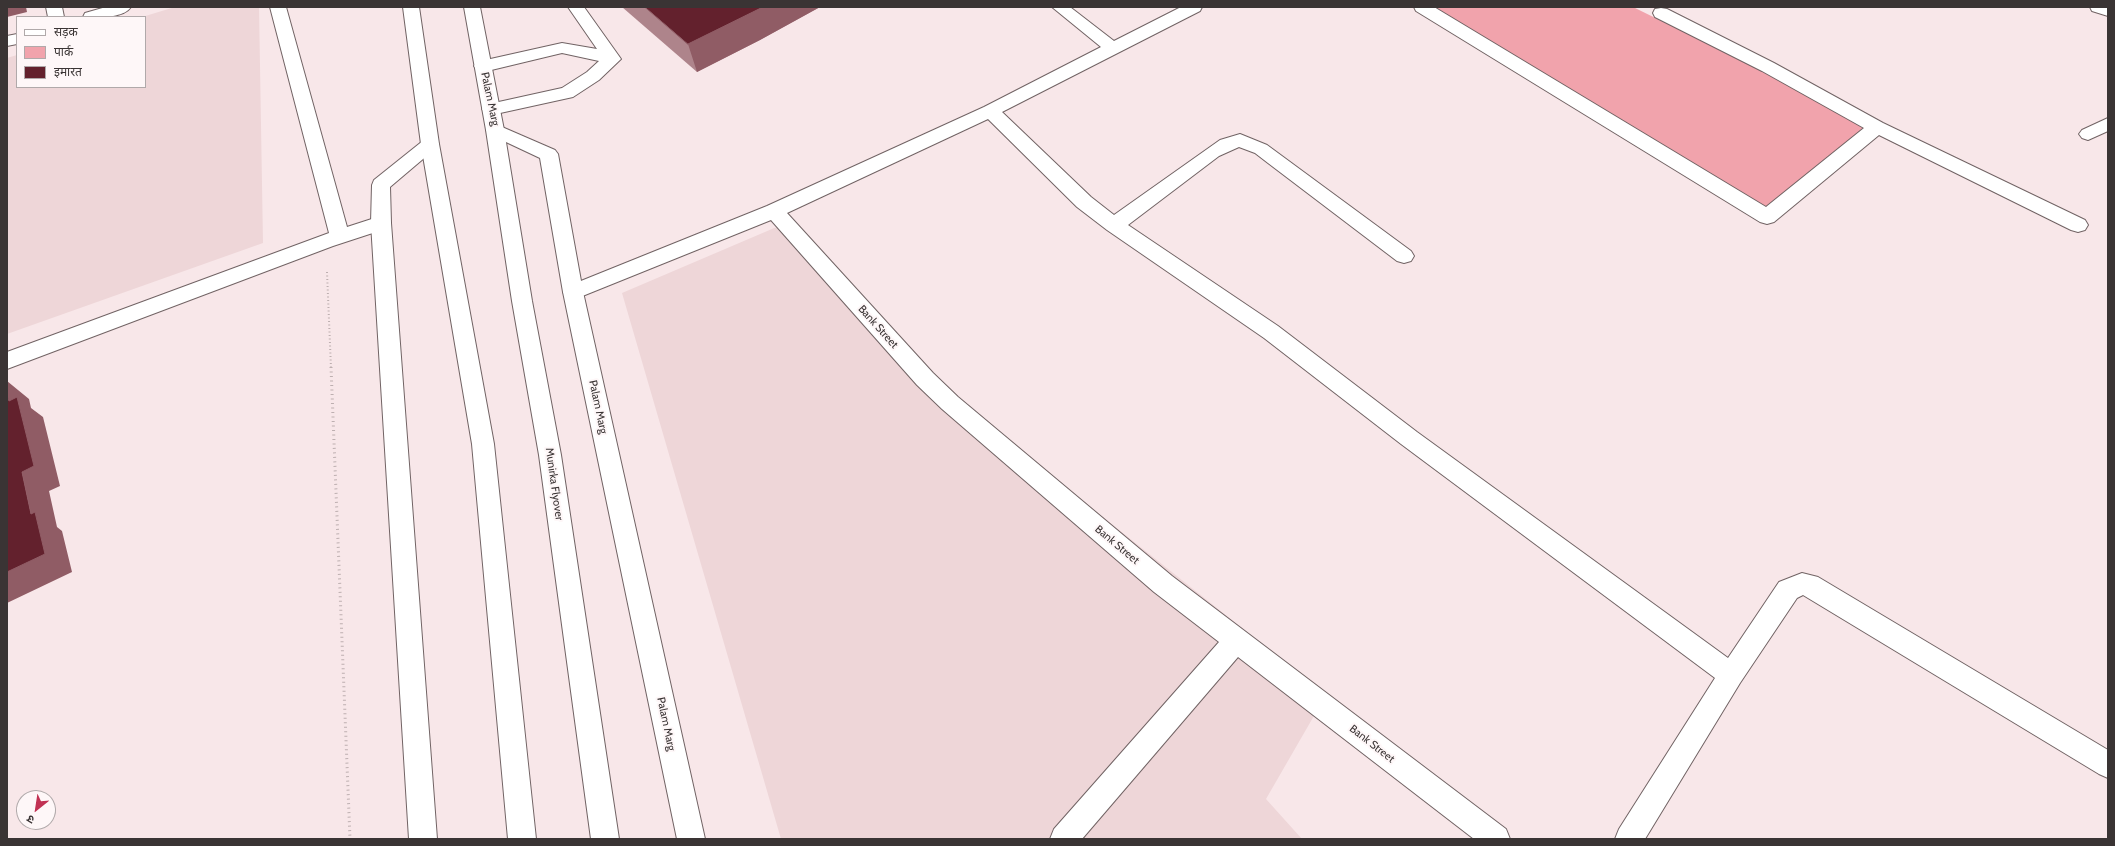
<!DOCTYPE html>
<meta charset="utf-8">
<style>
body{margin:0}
#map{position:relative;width:2115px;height:846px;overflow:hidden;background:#f8e7e9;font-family:Cabin,"Noto Sans Devanagari",sans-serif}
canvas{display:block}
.frame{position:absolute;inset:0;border:8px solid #3a3434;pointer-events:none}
.legend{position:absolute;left:16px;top:16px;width:130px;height:72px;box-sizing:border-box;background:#fef7f8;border:1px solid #b0a9aa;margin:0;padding:5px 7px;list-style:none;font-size:12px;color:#3a3434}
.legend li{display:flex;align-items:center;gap:8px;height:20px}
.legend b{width:20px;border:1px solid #b0a9aa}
.north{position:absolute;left:16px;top:790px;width:40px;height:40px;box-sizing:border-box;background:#fef7f8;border:1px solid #b0a9aa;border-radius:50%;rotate:210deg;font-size:11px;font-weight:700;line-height:16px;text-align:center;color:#3a3434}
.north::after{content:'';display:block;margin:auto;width:14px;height:18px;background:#c13153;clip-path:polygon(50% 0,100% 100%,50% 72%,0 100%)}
</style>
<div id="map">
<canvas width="2115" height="846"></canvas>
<div class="frame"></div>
<ul class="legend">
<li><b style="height:5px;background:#fff"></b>सड़क</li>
<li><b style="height:11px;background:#f1a3ac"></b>पार्क</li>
<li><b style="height:11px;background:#63212d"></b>इमारत</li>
</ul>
<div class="north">उ</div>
</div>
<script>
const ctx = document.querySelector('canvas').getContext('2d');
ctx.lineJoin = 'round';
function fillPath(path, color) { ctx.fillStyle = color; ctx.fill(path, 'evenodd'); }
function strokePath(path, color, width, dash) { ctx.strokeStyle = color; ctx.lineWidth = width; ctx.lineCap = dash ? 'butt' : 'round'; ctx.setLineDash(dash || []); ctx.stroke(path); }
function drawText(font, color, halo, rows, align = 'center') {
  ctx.font = font + ' Cabin,sans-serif'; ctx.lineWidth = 4; ctx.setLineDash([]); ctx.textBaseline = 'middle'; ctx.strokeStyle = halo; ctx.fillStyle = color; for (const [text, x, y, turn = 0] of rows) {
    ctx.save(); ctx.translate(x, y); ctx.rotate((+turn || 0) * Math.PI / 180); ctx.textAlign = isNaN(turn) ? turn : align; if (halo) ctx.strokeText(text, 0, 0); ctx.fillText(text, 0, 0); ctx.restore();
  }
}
const built = new Path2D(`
 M175,7H259L263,243L7,334V58L17,55V87H145V17H142Z
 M793,220L901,356L1326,695L1266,799L1302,839H781L622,293Z`);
const green = new Path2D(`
 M1425,7H1633L1877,127L1767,217Z`);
const pathFar1 = new Path2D(`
 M327,272L331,368`);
const path = new Path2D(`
 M331,367L350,839`);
const service = new Path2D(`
 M568,7H584L621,59L599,80L573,97L491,115L485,113L482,109L485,105L562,88L587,72L599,61L562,53L483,72L477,70L474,66L477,62L562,43L597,49Z`);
const minor = new Path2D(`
 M46,7H62L64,17H48Z
 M106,7H131C123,19 96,17 83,17L85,13Z
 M270,7H286L347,227L381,216L388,218L391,223L388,228L333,246L7,369V352L329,233Z
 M1052,7H1070L1114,41L1181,7H1202L1200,11L1002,112L1091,197L1114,215L1220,140L1240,134L1267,145L1411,251L1414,256L1411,261L1404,263L1397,261L1268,163L1255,153L1239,147L1219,156L1128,225L1278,326L1417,432L1728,658L1779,582L1802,573L1818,577L2108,750V778L2099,774L1803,595L1797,598L1740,683L1645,839H1615L1619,829L1715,678L1401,444L1264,338L1107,230L1077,207L988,119L787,213L933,373L958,397L1172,576L1506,829L1510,839H1474L1238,657L1082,839H1050L1054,829L1219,642L1154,592L942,409L917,385L771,220L580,297L573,300L566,297L563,292L566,287L767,206L984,107L1101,47Z
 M1414,7H1434L1766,207L1864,128L1762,71L1655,17L1653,13L1655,9L1661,8L1667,9L1774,63L1883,123L2085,220L2088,225L2085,230L2078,232L2071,230L1879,135L1774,222L1767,224L1760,222L1416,11Z
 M2090,7H2108V16L2092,11Z
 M17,34V44L7,46V36Z
 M2108,118V131L2088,140L2082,138L2079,134L2082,130Z`);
const secondary = new Path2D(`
 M495,124L555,150L558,154L583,292L705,839H677L563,292L540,158L489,134L486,130L489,126Z
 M430,138L436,140L439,144L436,148L390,187L391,223L437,839H409L371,223L372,185L374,180L424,140Z`);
const primary = new Path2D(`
 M403,7H419L439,144L494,444L536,839H508L472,444L421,144Z
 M464,7H480L504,130L532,301L561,455L619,839H591L539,455L512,301L486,130Z`);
const wall = new Path2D(`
 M622,7H820L760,40L697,72Z`);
const shadedWall = new Path2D(`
 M7,7H26L27,12L7,17Z
 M763,7H820L760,40L697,72L688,44Z
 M7,381L29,399L31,408L43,417L60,486L49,491L57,527L62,531L72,572L7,603V572L31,514L22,472L7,394Z`);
const building = new Path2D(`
 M645,7H763L688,44Z
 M7,394L9,401L17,397L34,466L22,472L31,514L35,512L45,554L7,572Z`);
const streetNames = [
 ["Palam Marg",490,99,78],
 ["Bank Street",878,327,48],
 ["Palam Marg",598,407,78],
 ["Munirka Flyover",554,484,82],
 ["Bank Street",1117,545,40],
 ["Palam Marg",666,724,78],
 ["Bank Street",1372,744,38]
];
fillPath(built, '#eed6d8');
fillPath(green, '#f1a3ac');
strokePath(service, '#716364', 2);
strokePath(minor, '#716364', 2);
strokePath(secondary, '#716364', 2);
strokePath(primary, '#716364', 2);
strokePath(pathFar1, '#bdafb0', 2, [1, 2.5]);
strokePath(path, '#bdafb0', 3, [1, 3.5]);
fillPath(service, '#fff');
fillPath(minor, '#fff');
fillPath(secondary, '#fff');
fillPath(primary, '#fff');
fillPath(wall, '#ae848b');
fillPath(shadedWall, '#905c65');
fillPath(building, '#63212d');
strokePath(building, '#905c65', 1);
drawText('11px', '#3a3434', '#fef7f8', streetNames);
</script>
